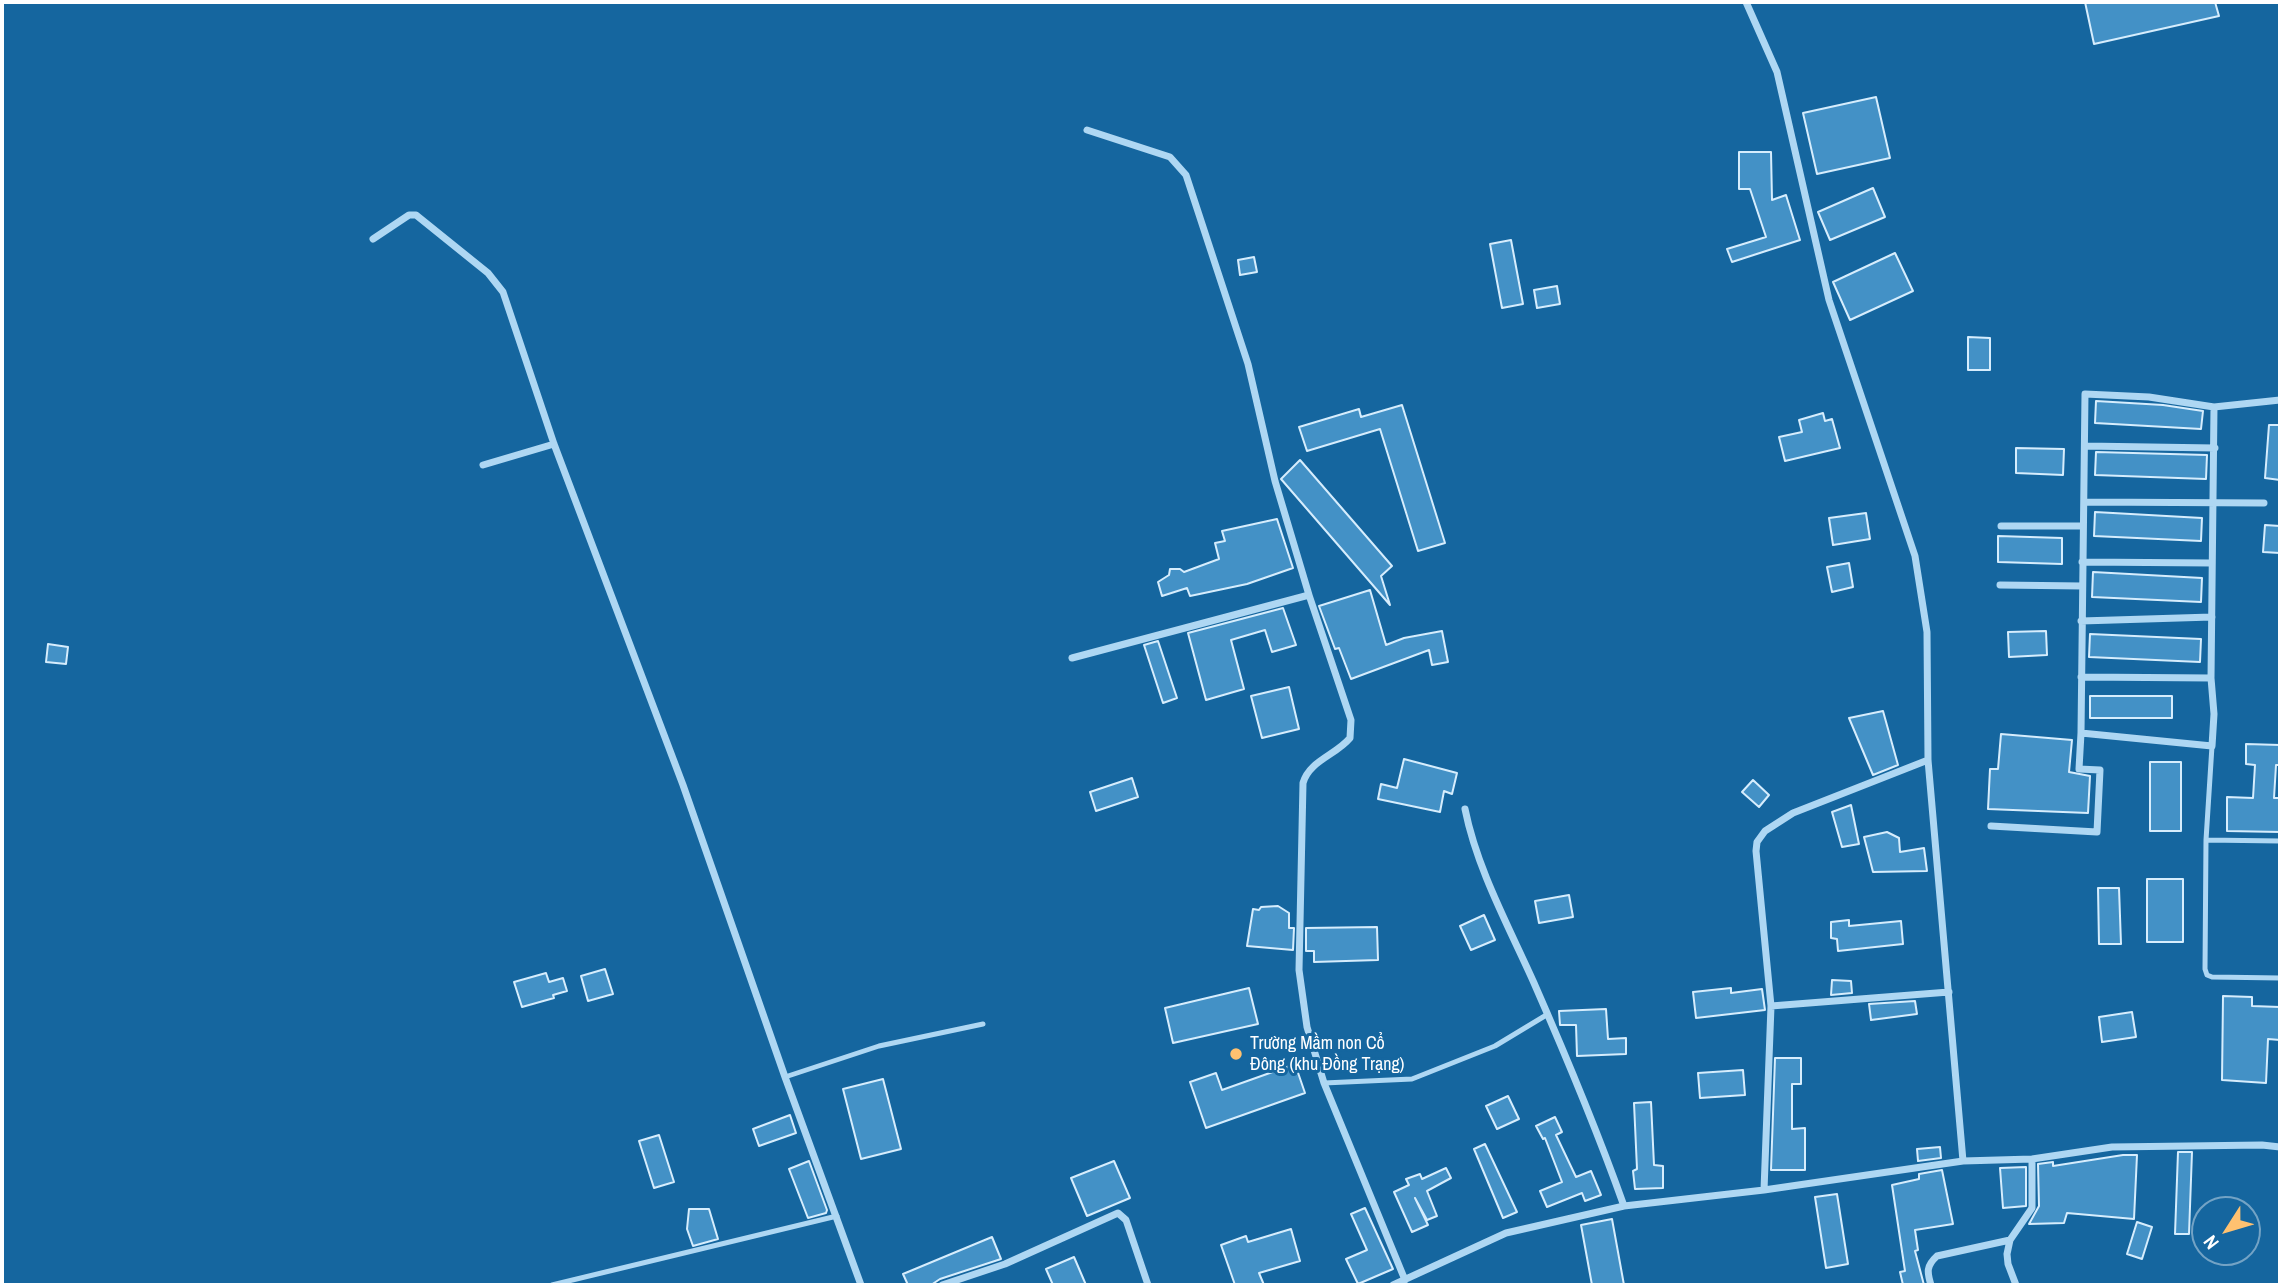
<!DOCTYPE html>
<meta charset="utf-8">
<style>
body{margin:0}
#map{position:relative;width:2282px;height:1287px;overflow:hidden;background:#15669f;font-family:"Archivo Narrow",sans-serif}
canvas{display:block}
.frame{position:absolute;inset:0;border:4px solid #fff;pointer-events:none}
.north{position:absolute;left:2191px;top:1196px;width:70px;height:70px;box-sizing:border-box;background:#15669f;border:2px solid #73a3c5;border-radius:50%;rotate:233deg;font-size:19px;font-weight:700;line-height:28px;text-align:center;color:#fff}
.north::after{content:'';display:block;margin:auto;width:24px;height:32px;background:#ffc170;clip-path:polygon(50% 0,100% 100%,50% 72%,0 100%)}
</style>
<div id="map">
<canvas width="2282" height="1287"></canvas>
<div class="frame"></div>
<div class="north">N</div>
</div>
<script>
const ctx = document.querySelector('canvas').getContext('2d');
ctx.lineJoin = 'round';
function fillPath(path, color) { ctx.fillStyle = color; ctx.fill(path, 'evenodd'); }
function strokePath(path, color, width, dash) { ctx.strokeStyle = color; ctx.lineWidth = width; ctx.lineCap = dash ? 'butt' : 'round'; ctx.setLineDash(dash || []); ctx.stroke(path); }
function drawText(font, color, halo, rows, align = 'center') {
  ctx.font = font + ' "Archivo Narrow",sans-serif'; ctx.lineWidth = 6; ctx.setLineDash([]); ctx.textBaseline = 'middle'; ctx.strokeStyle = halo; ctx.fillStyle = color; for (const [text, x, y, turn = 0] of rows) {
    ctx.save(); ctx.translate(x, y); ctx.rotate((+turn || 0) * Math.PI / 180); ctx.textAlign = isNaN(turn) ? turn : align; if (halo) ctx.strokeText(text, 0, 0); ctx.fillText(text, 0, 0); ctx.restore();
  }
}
const building = new Path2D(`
 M2085,2H2215L2219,16L2094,44Z
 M1876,97L1890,158L1817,174L1803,113Z
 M1739,152H1771L1772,200L1786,195L1800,240L1732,262L1727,249L1766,237L1750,189H1739Z
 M1873,188L1885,217L1830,240L1818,212Z
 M1511,240L1523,304L1502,308L1490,244Z
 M1895,253L1913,291L1850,320L1833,282Z
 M1254,257L1257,272L1240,275L1238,260Z
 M1557,286L1560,304L1537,308L1534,290Z
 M1968,337L1990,338V370H1968Z
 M2096,401L2163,405L2203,411L2201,429L2095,423Z
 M1402,405L1445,543L1418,551L1380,429L1307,451L1299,427L1359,409L1361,417Z
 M1823,413L1825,421L1832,419L1840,448L1785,461L1779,437L1802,432L1799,420Z
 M2269,425H2280V480L2265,478Z
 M2016,448L2064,449L2063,475L2016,473Z
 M2096,452L2207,455L2206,479L2095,475Z
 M1300,460L1392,566L1381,576L1390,605L1281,479Z
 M2095,512L2202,518L2201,541L2094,536Z
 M1866,513L1870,539L1833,545L1829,518Z
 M1277,519L1293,568L1247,584L1190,596L1187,588L1162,596L1158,582L1169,575L1170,569H1180L1184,572L1219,559L1215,543L1225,541L1222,531Z
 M2265,525L2280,526V553L2263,552Z
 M1998,536L2062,538V564L1998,562Z
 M1849,563L1853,587L1832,592L1827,567Z
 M2093,572L2202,578L2201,602L2092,597Z
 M1370,590L1386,645L1404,638L1442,631L1448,662L1432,665L1429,650L1351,679L1339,648L1335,649L1319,606Z
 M1283,608L1296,645L1272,652L1265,630L1231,640L1244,689L1206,700L1188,633Z
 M2046,631L2047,655L2009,657L2008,632Z
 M2090,634L2201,639L2200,662L2089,657Z
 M1158,641L1177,698L1163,703L1144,645Z
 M48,644L68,647L66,664L46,662Z
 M1289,687L1299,729L1262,738L1251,696Z
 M2090,696H2172V718H2090Z
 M1883,711L1898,765L1873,775L1849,718Z
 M2001,734L2072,740L2069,772L2090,776L2088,813L1988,809L1990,769H1998Z
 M2246,744L2280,745V765H2276L2274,798H2280V832L2227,831V797L2253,798L2255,765L2246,764Z
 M1404,759L1457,773L1452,794L1444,791L1440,812L1378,799L1381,784L1397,788Z
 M2150,762H2181V831H2150Z
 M1132,778L1138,797L1096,811L1090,792Z
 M1753,780L1769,795L1759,807L1742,792Z
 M1851,805L1859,844L1842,847L1832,812Z
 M1887,832L1899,838L1900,852L1924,848L1927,871L1873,872L1864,837Z
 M2147,879H2183V942H2147Z
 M2098,888H2119L2121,944H2099Z
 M1569,895L1573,917L1539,923L1535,901Z
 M1278,906L1289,913V928H1294L1293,950L1247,946L1253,909L1259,910L1261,907Z
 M1484,915L1495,940L1471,950L1460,926Z
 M1849,920V926L1901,921L1903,944L1838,951L1837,939L1831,938V922Z
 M1377,927L1378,960L1314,962V951H1306V928Z
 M605,969L613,994L588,1001L581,976Z
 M546,973L549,982L563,978L567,991L553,995L554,998L522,1007L514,982Z
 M1832,980L1851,981L1852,993L1831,995Z
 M1249,988L1258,1024L1173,1043L1165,1008Z
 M1731,988V993L1762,989L1765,1010L1696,1018L1693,992Z
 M2223,996L2252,997V1006L2280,1007V1040L2268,1039L2266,1083L2222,1080Z
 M1915,1001L1917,1014L1871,1020L1869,1004Z
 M1606,1009L1608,1039L1626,1038V1054L1577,1056L1576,1025H1560L1559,1011Z
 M2132,1012L2136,1037L2102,1042L2099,1017Z
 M1775,1058H1801V1084H1792V1129L1805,1128V1170H1771Z
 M1295,1064L1305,1093L1206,1128L1190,1082L1216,1073L1222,1090Z
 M1743,1070L1745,1095L1700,1098L1698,1073Z
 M883,1079L901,1149L861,1159L843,1089Z
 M1508,1096L1519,1119L1497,1129L1486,1106Z
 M1651,1102L1654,1165L1663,1166V1188L1635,1189L1633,1171L1637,1169L1634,1103Z
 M790,1115L796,1133L759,1146L753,1129Z
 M1555,1117L1562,1132L1556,1135L1576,1177L1591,1171L1601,1195L1585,1201L1582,1193L1547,1207L1540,1191L1562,1182L1545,1138L1543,1139L1536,1126Z
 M659,1135L674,1182L654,1188L639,1141Z
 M1485,1144L1517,1212L1503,1218L1474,1149Z
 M1940,1147L1941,1158L1918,1161L1917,1149Z
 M2178,1152H2192L2189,1234H2175Z
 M2123,1155H2137L2134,1219L2067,1213L2064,1223L2029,1224L2039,1206L2038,1164L2053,1162V1166Z
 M809,1161L827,1210L826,1213L808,1218L789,1169Z
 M1114,1161L1130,1198L1087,1216L1071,1178Z
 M2026,1167V1206L2003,1208L2000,1168Z
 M1446,1168L1451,1178L1427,1191L1437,1216L1427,1220L1415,1198L1428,1225L1412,1232L1394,1192L1409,1185L1406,1179L1420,1174L1422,1179Z
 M1942,1170L1953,1224L1915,1230L1918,1250L1915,1251L1924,1285H1903L1900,1272L1905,1271L1892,1185L1919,1179V1174Z
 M1837,1194L1848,1264L1826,1268L1815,1197Z
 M1365,1208L1393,1269L1358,1284L1346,1259L1367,1250L1351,1214Z
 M689,1209H709L718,1239L693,1246L687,1229Z
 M1612,1219L1624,1285H1592L1581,1225Z
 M2137,1222L2152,1227L2142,1259L2127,1254Z
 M1291,1229L1300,1261L1259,1273L1264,1285H1235L1221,1245L1246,1236L1248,1242Z
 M992,1237L1001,1259L940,1279L931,1285H908L903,1274Z
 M1074,1257L1086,1285H1053L1046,1269Z`);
const service = new Path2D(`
 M2212,746L2206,840L2205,969L2207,975L2212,977L2280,978
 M2206,840L2280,841
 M785,1077L879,1046L983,1024
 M1324,1083L1412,1079L1495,1046L1548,1014
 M552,1285L837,1216`);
const minor = new Path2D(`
 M1746,2L1777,72L1829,300L1915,556L1927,632L1928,760L1963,1161
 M1087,130L1170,157L1186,175L1248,364L1275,481L1309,595L1351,720L1350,738C1336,755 1309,761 1303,783L1299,970L1307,1027L1324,1083L1405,1280
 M373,239L409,215H416L488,273L503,292L554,444L683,785L785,1077L861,1285
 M2085,446L2215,448
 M483,465L554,444
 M2084,502L2264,503
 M2001,526H2083
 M2082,562L2212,563
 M2000,585L2082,586
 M2081,621L2212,617
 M1072,658L1309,595
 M2081,677L2211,678
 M2081,733L2085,394L2149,397L2214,407L2280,400
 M1465,809C1477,869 1509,927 1534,983C1566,1056 1597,1130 1624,1206
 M1991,826L2097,832L2100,770L2079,769L2081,733L2212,746L2214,714L2211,678L2214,407
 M1771,1006L1949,992
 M1764,1190L1771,1006L1756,851L1757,842L1765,831L1793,813L1928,760
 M942,1285L1005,1264L1118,1213L1126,1220L1148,1285
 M1393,1285L1506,1233L1624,1206L1764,1190L1963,1161L2032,1159L2112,1147L2262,1145L2280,1147
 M1931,1285C1927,1272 1926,1266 1937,1256L2010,1240
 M2016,1285L2008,1264L2007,1254L2010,1240L2032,1208V1159`);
const markers = [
 [1236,1054,7,"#ffc170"]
];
const poiNames = [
 ["Trường Mầm non Cổ",1250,1044],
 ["Đông (khu Đồng Trạng)",1250,1065]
];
fillPath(building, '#4391c6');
strokePath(building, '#d6edfd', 2);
strokePath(service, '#aed7f3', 5);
strokePath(minor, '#aed7f3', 7);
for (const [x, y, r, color] of markers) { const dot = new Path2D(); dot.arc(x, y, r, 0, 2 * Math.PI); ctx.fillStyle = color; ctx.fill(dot); strokePath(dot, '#15669f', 2.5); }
drawText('18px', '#fff', '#15669f', poiNames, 'left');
</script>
